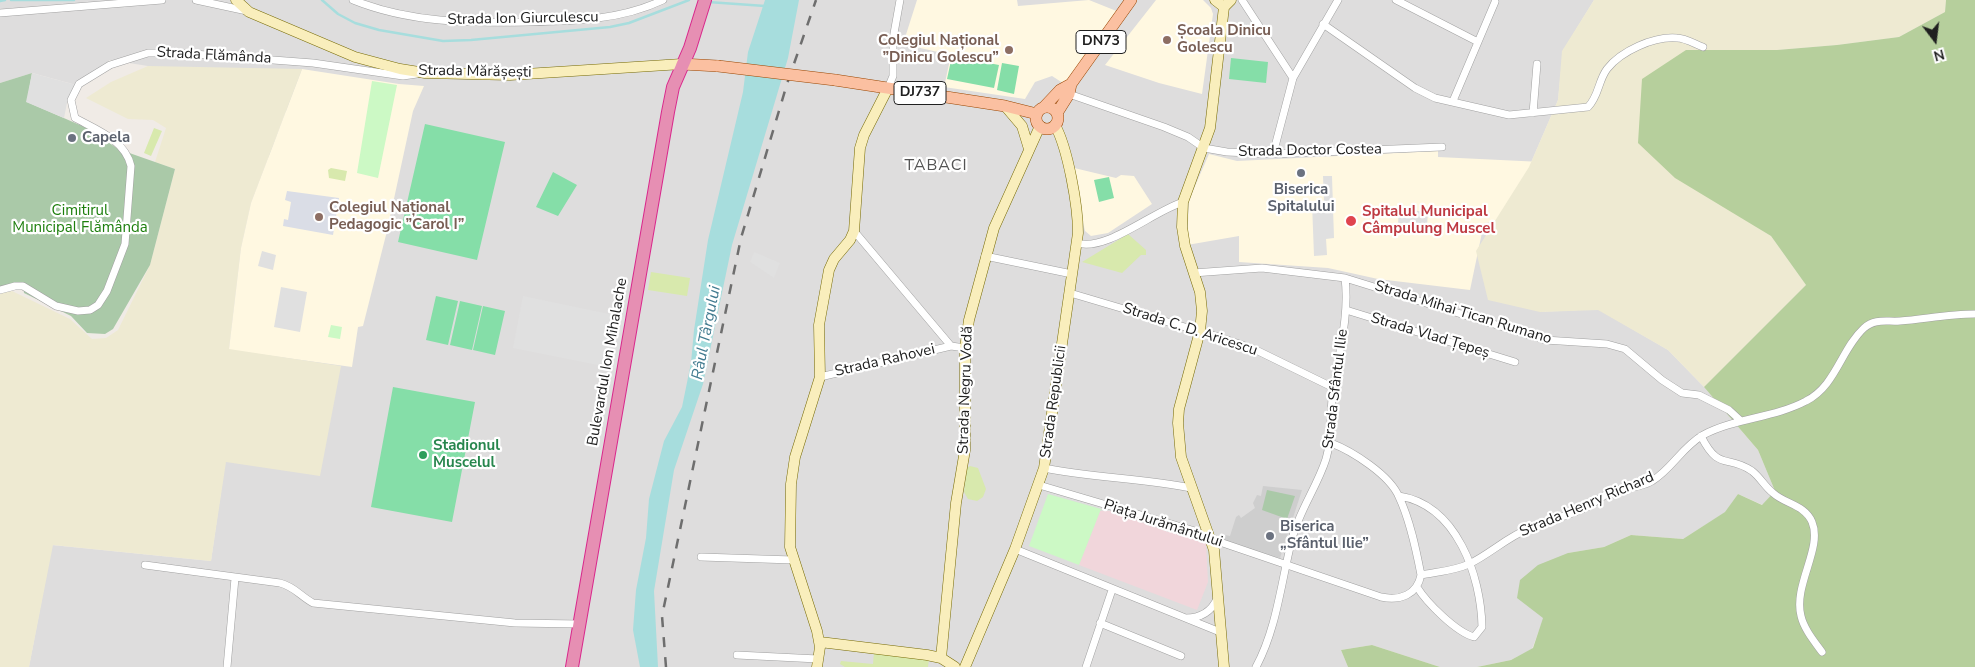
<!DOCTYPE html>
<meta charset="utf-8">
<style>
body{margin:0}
#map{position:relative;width:1975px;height:667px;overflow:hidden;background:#f0ebe6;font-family:"Nunito Sans",sans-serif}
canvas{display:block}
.north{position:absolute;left:1910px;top:15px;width:50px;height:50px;-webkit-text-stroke:4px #fff;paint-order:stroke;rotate:165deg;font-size:14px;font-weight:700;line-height:20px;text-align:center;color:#202020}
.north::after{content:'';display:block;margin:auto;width:18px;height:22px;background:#202020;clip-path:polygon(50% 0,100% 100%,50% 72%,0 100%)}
</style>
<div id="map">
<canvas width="1975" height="667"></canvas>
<div class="north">N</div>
</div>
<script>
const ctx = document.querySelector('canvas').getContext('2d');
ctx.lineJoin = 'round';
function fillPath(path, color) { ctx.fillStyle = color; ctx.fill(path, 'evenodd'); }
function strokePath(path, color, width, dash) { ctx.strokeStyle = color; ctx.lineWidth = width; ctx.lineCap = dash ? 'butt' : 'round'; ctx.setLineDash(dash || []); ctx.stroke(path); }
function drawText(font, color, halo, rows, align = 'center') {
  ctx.font = font + ' "Nunito Sans",sans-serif'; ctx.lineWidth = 4.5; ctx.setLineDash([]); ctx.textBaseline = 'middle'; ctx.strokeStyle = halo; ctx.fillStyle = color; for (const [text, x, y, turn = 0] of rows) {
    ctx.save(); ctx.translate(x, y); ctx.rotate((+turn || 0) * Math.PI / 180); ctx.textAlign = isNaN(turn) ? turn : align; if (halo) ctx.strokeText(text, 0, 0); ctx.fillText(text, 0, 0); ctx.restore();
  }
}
const residential = new Path2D(`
 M0,0H1594L1563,51L1558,100L1529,167L1540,312L1598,309L1668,350L1704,387L1758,450L1775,491L1763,505L1738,494L1726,512L1683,539L1631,535L1604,547L1568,553L1532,649L1511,660L1477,667H1440L1372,645L1341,650L1348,667H29L52,545L211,561L269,153L287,112L148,66L110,60L76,85L32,73L0,83Z`);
const commercial = new Path2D(`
 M1100,511H1112L1168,532L1177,529L1203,539L1206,543L1208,582L1197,610L1079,565Z`);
const education = new Path2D(`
 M917,0H1017L1018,6L1089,0L1119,12L1066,85L1052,76L1035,82L1025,99L944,87L951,55L903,44Z
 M1156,0H1203L1211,8L1213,14L1202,94L1159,83L1105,65Z
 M302,69L399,84L424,86L413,111L387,231L363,326L358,327L352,367L229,350L241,248L251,203Z
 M1438,151V157L1563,163L1543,219L1484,223L1470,290L1378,279L1328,268L1239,262V236L1187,245L1189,200L1209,154L1237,161Z
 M1070,167L1116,178L1121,175L1134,176L1152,204L1108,233L1091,236L1085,231Z`);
const religious = new Path2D(`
 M1263,486L1302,490L1280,558L1224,542L1220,534L1230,536L1236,517L1239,515L1241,518L1255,508L1253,503L1257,495L1261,496Z`);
const farmland = new Path2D(`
 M1594,0H1946L1945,12L1899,37L1837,45L1777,50H1686L1725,207L1771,236L1806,285L1704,387L1668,350L1598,310L1540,312L1488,300L1476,251L1529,167L1558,100L1562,51Z
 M148,66L302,69L251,203L241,248L229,349L341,366L320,476L226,462L211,561L53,545L29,667H0V293L12,291L70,319L92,339L106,338L118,330L150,265L175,169L155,162L166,128L153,120L128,119L86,98L111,82Z`);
const grass = new Path2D(`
 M154,128L162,131L151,156L144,153Z
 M331,168L347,171L345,181L329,178L328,170Z
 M1128,234L1146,250V255H1141L1122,273L1082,262Z
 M651,272L690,278L687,296L648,290Z
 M970,466L978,468L986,489L983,497L977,501L968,499L964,492L967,468Z
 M874,652L929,659L928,667H845L840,664L841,661L873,664Z`);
const forest = new Path2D(`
 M1946,0H1975V667H1477L1511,660L1533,648L1543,618L1517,598L1520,580L1538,565L1568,553L1604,547L1631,535L1683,539L1725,512L1738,494L1762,505L1775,491L1758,450L1704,387L1806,285L1771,236L1675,178L1638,143L1642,79L1686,50H1777L1837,45L1899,37L1945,12Z
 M1372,645L1440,667H1348L1341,650Z`);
const cemetery = new Path2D(`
 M32,73L27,102L89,129L118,149L175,169L150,265L113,329L105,334L87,333L71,316L24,293L23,284L0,288V83Z
 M1267,490L1295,496L1287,519L1262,510Z`);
const park = new Path2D(`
 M372,81L397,85L378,178L357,173Z
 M331,325L342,327L340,339L328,337Z
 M1048,494L1101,509L1079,565L1029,546Z`);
const pitch = new Path2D(`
 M952,56L999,65L994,88L947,79Z
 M1231,58L1268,62L1266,83L1229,79Z
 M1002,63L1019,66L1014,94L997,90Z
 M425,124L505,142L477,260L398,242Z
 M553,172L577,185L558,216L536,207Z
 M1109,177L1114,198L1099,202L1094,180Z
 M436,296L458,301L448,345L426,340Z
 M460,301L482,306L472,350L450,345Z
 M483,306L505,311L495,355L473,350Z
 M393,387L475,402L452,522L371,507Z`);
const parking = new Path2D(`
 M32,73L76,85L68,98L64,118L26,102Z
 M1323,176H1332L1334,238L1326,239L1327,255L1314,256L1312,203L1324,202Z
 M1399,209L1428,212L1427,226L1398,224Z
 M262,251L276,255L273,270L258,266Z
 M754,252L780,263L774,278L750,262Z
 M281,287L307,292L300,332L274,327Z
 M523,296L628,318L618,369L513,348Z`);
const plaza = new Path2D(`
 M287,191L339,198L333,235L283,226L284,219L288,220L291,202L285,200Z`);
const water = new Path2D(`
 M765,0H799L788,58L732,245L703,384L674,470L654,591L658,667H640L633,630L636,590L646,538L649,499L664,441L682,407L691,363L694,330L708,240L743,92L748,52Z`);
const stream = new Path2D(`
 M11,0H74
 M322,0L338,14L355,23L379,30L443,41L471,40L610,27L629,23L689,0
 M0,1L5,0
 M708,2L765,6`);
const street = new Path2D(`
 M196,0L247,11
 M353,0C410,23 469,23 529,22C575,21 621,20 663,0
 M1242,0L1293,78
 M1396,0L1478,42
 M0,13L162,0
 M1323,24L1415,88L1435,98L1509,115L1588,107C1599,96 1598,81 1607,69C1621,51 1654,36 1677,38C1685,38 1695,44 1703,47
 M888,88L893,76V39L900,0
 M1069,94L1164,127L1188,137L1204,148L1227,152L1273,154L1442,147
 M1453,101L1495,2
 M1533,113L1537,64
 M1273,154L1293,78L1338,0
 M854,231L951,346L965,348
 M1077,243C1106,252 1152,212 1183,202
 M985,256L1072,274
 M1193,273L1262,268L1345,278L1545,340L1607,344L1625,349L1662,380L1682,393L1699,395L1729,410L1741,421
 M0,290L15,286H23L56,306L78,311L90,310L98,305L107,291L125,244L131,166C125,140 97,130 75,118L71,100L79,84L110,65L148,53H180L313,63L403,76L417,74
 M1070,293L1222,338L1254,349L1334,388
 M1346,310L1515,362
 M820,377L951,346
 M1701,436C1719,472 1727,454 1752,471C1760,477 1765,487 1773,493C1785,504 1805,505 1812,522C1823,548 1793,585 1801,616C1804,629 1814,641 1822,652
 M1044,468C1093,478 1142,478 1191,488
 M1039,485L1195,531L1211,539L1381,597C1400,601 1417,595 1421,575C1416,549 1410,520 1399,497C1390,475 1352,451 1331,443
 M1399,496C1457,505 1481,576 1482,627L1474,637C1456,632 1427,603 1417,587
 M1015,549L1220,632
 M701,557L793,560
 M145,565L280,583C295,587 299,595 313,603L515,623L579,624
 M1421,575C1436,572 1454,571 1469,564C1490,554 1507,537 1530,528C1549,520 1569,516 1587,507C1596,502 1603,495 1613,491C1625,486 1640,489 1652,481C1672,469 1682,447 1703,435C1735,418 1774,418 1806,401C1836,386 1841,349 1864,328C1875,318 1887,322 1900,321C1925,319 1949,314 1975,314
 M1186,618C1200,618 1211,612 1217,599
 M1100,623L1181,656
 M737,655L818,659
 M227,667L235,578
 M1086,667L1112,590
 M1256,667C1277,628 1281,582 1292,539C1299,511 1317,487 1326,459C1332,439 1330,419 1332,399C1337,359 1350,318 1345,278`);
const secondary = new Path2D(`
 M236,0L249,12L355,57L400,69L425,73L510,75L682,64
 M1215,0L1224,7
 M1224,7L1210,128L1183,202L1182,227L1185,246L1200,292L1202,311L1200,331L1179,409L1178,423L1181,457L1214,550L1224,667
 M1224,7L1231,0
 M1005,106L1022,126L1029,149
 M820,642L927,655L941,658L955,667
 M941,658L956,503L965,450V348L969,320L994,228L1040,126
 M817,667L820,647L817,631L790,547L791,484L795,457L820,377L819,325L829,270L834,259L850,240L854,231L860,148L864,135L888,88
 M965,667L1015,549L1044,468L1078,233C1078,206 1068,149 1055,125`);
const primary = new Path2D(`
 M682,64L718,66
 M835,80L1005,106L1037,114
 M1044,107L1060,90L1071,84
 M1036 118a11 11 0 1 1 22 0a11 11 0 1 1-22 0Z
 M1057,113L1069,94L1071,84L1131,0`);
const highway = new Path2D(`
 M572,667L668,112L673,87L690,48L705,0`);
const rail = new Path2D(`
 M666,667L662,616L741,238L787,84L816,0`);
const primaryBridge = new Path2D(`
 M718,66L835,80`);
const markers = [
 [1167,40,5,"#8d6e63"],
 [1009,50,5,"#8d6e63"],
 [72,138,5,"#6b7280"],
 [1301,173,5,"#6b7280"],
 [319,217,5,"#8d6e63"],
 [1351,221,6,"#e0444e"],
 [423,455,5,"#2e9e5b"],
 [1270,536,5,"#6b7280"]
];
const shields = [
 [1101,42,50],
 [920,93,52]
];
const shieldNames = [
 ["DN73",1101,42],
 ["DJ737",920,93]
];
const streetNames = [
 ["Strada Ion Giurculescu",523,19,-1],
 ["Strada Flămânda",214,56,3],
 ["Strada Mărășești",475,72,1],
 ["Strada Doctor Costea",1310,151,-1],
 ["Strada Mihai Tican Rumano",1463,313,17],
 ["Strada C. D. Aricescu",1190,330,18],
 ["Strada Vlad Țepeș",1430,336,17],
 ["Strada Rahovei",885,361,-13],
 ["Bulevardul Ion Mihalache",608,362,-80],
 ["Strada Sfântul Ilie",1336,389,-83],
 ["Strada Negru Vodă",966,390,-88],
 ["Strada Republicii",1054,402,-82],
 ["Strada Henry Richard",1587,505,-23],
 ["Piața Jurământului",1163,524,18]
];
const educationNames = [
 ["Școala Dinicu",1177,31],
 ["Golescu",1177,48],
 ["Colegiul Național",999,41,"right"],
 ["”Dinicu Golescu”",999,58,"right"],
 ["Colegiul Național",329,208],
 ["Pedagogic ”Carol I”",329,225]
];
const worshipNames = [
 ["Capela",82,138],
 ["Biserica",1301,190,"center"],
 ["Spitalului",1301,207,"center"],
 ["Biserica",1280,527],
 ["„Sfântul Ilie”",1280,544]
];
const parkNames = [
 ["Cimitirul",80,211],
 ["Municipal Flămânda",80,228]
];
const healthNames = [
 ["Spitalul Municipal",1362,212],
 ["Câmpulung Muscel",1362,229]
];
const leisureNames = [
 ["Stadionul",433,446],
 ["Muscelul",433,463]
];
const neighbourhoodNames = [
 ["TABACI",936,166]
];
const waterNames = [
 ["Râul Târgului",707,333,-79]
];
fillPath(residential, '#dedddd');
fillPath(commercial, '#f1d6db');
fillPath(education, '#fff8e1');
fillPath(religious, '#cecece');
fillPath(farmland, '#eeead2');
fillPath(grass, '#d8e9ad');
fillPath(forest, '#b6cf9c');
fillPath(cemetery, '#aac9a8');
fillPath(park, '#ccf9c5');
fillPath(pitch, '#85dea8');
fillPath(parking, '#e0e0e0');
fillPath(plaza, '#dadde6');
fillPath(water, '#a7dddd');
strokePath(stream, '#a7dddd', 2.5);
strokePath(street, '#a1a1a1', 8);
strokePath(secondary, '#776b06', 11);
strokePath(primary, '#9a4602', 12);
strokePath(highway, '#d9288c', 14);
strokePath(street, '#fff', 7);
strokePath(secondary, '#f9eebc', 10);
strokePath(primary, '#fbc0a1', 11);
strokePath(highway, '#e68fb3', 12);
strokePath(rail, '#6e6e6e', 2.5, [10, 10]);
strokePath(primaryBridge, '#9a4602', 12, []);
strokePath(primaryBridge, '#fbc0a1', 11);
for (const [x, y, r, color] of markers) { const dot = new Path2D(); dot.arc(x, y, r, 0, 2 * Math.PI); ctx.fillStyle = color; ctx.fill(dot); strokePath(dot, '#fff', 2); }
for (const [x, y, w] of shields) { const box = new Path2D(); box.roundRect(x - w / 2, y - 11.5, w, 23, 4); ctx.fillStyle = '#fff'; ctx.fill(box); strokePath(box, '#202020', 1); }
drawText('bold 14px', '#202020', null, shieldNames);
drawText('15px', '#202020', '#fff', streetNames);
drawText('bold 15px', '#785e54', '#fff', educationNames, 'left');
drawText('bold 15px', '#5b616d', '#fff', worshipNames, 'left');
drawText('15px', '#1d7f0d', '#fff', parkNames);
drawText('bold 15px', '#be3a42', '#fff', healthNames, 'left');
drawText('bold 15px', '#27864d', '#fff', leisureNames, 'left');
ctx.letterSpacing = '1px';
drawText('16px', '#535353', '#fff', neighbourhoodNames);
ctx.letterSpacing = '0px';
drawText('italic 16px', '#407a8f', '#fff', waterNames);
</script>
